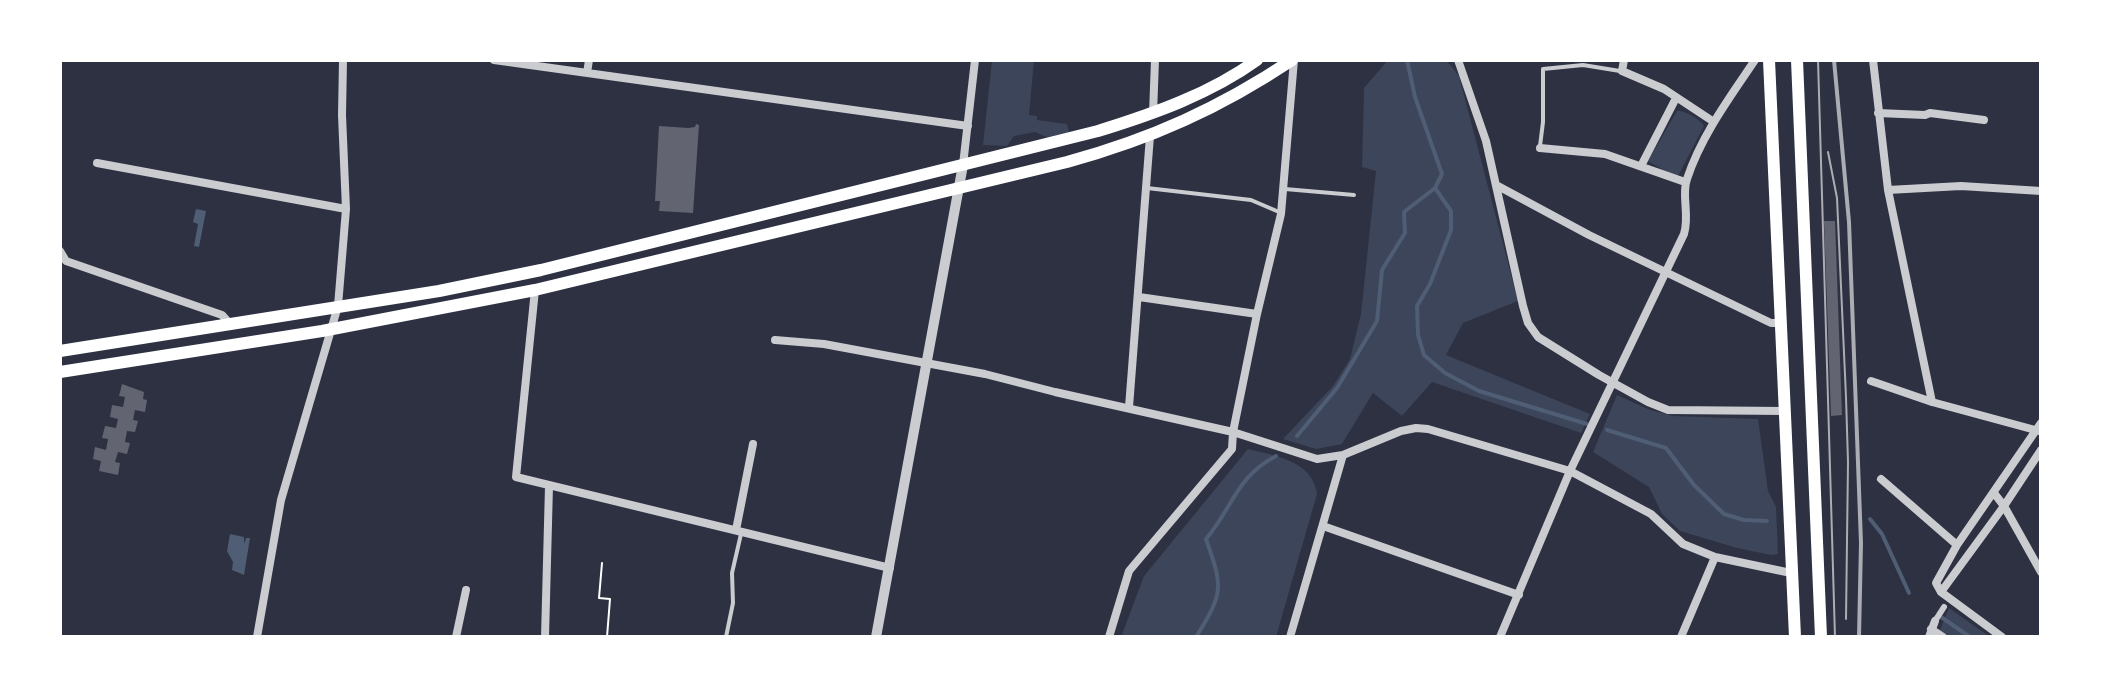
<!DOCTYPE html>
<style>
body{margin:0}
#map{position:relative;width:2101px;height:697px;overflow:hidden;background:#2d3142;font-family:"Golos Text",sans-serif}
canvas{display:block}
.frame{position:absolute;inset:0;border:62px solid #fff;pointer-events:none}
</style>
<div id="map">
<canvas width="2101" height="697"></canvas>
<div class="frame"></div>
</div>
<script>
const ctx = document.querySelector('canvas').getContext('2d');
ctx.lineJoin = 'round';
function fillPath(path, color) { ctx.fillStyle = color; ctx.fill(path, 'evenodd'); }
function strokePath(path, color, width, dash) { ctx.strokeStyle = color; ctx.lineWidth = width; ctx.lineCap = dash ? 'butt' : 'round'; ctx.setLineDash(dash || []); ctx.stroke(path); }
const green = new Path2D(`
 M992,60H1034L1029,115L1037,116V120L1067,124L1069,132L1049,138L1035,132L1014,136L1007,146L983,145Z
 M1388,60H1446L1459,76L1518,301L1463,323L1446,355L1590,414L1581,433L1432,382L1402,416L1373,393L1342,444L1316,449L1283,439L1333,386L1350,359L1361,314L1376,171L1362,167L1364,88Z
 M1677,111C1685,110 1700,119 1704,126L1677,178L1648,161Z
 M1617,395L1650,410L1674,416L1758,419L1768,491L1776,507L1778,554L1771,555L1737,548L1680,531L1662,514L1649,487L1593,452Z
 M1248,449C1276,456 1313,461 1317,494L1276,637H1121L1144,576Z
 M1949,608L1990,637H1937Z`);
const water = new Path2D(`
 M196,209L206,211L199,247L194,246L198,224L193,222Z
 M230,534L244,537V544L246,538H250L244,575L232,570L233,562L227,551Z`);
const stream = new Path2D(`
 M1435,188L1451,211V230L1430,284L1417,306L1418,335L1424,355L1445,373L1479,391L1587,424
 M1607,430L1666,448L1694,485L1724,514L1744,520L1767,521
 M1297,436L1337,388L1377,321L1382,270L1405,233L1404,212L1435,188L1442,174L1415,97L1407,60
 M1870,519L1882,534L1909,593
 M1941,617L1970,637
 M1196,637C1224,592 1223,588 1206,539C1233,507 1236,477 1276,456`);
const building = new Path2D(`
 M696,124L699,125L693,213L659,211L660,201H655L659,126L688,128L695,127Z
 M1824,221H1835L1842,415L1831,416Z
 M122,384L144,392L143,399L147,400L145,412L135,410L133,420L138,421L135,432L127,431L125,442L130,443L127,454L118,452L115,462L120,463L118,475L99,471L101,461L93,459L95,447L106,450L108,439L102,438L105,426L116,428L118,419L110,417L112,405L123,407L125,397L119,396Z`);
const path = new Path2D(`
 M602,563L599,598L610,599L607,637`);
const service = new Path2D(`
 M1540,146L1543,122V69L1583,65L1620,71
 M1147,188L1251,200L1279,212
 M1285,189L1354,195
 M726,637L733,603L732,573L741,534`);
const pedestrian = new Path2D(`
 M1935,621L1944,607`);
const minor = new Path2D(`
 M494,60L968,126
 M1458,60L1486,141L1523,306L1528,323L1538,337L1599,375L1648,402L1668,410L1785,411
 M1624,60L1622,71L1664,89L1714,122
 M1873,60L1888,190L1932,402
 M587,73L589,60
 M1878,113L1925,115L1930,113L1984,120
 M1153,114L1155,60
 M1540,148L1605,154L1685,182
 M97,163L346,209
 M963,165L975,60
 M1641,166L1676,98
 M1498,186L1589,235L1771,323H1781
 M1888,190L1961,186L2041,191
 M60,251L66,261L222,315L230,324
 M535,290L516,477L890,568
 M1139,297L1257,314
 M775,340L824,344L985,374L1055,392L1233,432L1317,459L1343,455L1401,431L1416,428L1428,429L1570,471L1651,514L1683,544L1715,557
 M1871,381L1932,402L2039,431
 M1129,407L1150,136
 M1881,479L1957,545
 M1994,493L2004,506L2041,572
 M1323,526L1519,595
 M736,530L753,444
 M1941,592L2004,506L2041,450
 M1931,629L1943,637
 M257,637L281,500L338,306L346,209L342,115L343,60
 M456,637L466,590
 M545,637L549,486
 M1109,637L1129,571L1232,449L1233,432L1257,314L1281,214L1294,60
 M1290,637L1343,455
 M1500,637L1570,471L1684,234C1690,215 1681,195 1687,179C1701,136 1730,97 1755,60
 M1681,637L1715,557L1791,573
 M1929,637L1935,621
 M2002,637L1941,592L1936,583L1957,545L2041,423`);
const tertiary = new Path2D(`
 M876,637L963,165`);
const primary = new Path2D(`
 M60,351L439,291L541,270L1098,131C1153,114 1210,94 1257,60
 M60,372L322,331L535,290L1067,162C1151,139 1220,108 1292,60`);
const trunk = new Path2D(`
 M1769,60L1795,637
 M1797,60L1821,637`);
const tram = new Path2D(`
 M1818,60L1835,637
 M1828,152L1837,198L1846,397L1848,462L1846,619`);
const rail = new Path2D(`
 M1834,60L1849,222L1861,543L1859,637`);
fillPath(green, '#3c4559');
fillPath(water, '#4f5d75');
strokePath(stream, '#4f5d75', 4);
fillPath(building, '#626471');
strokePath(path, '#fff', 2);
strokePath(service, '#caccd0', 4);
strokePath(pedestrian, '#caccd0', 6);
strokePath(minor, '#caccd0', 8);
strokePath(tertiary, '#caccd0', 10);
strokePath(primary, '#fff', 12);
strokePath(trunk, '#fff', 12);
strokePath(tram, '#abadb3', 2);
strokePath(rail, '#abadb3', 4);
</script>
